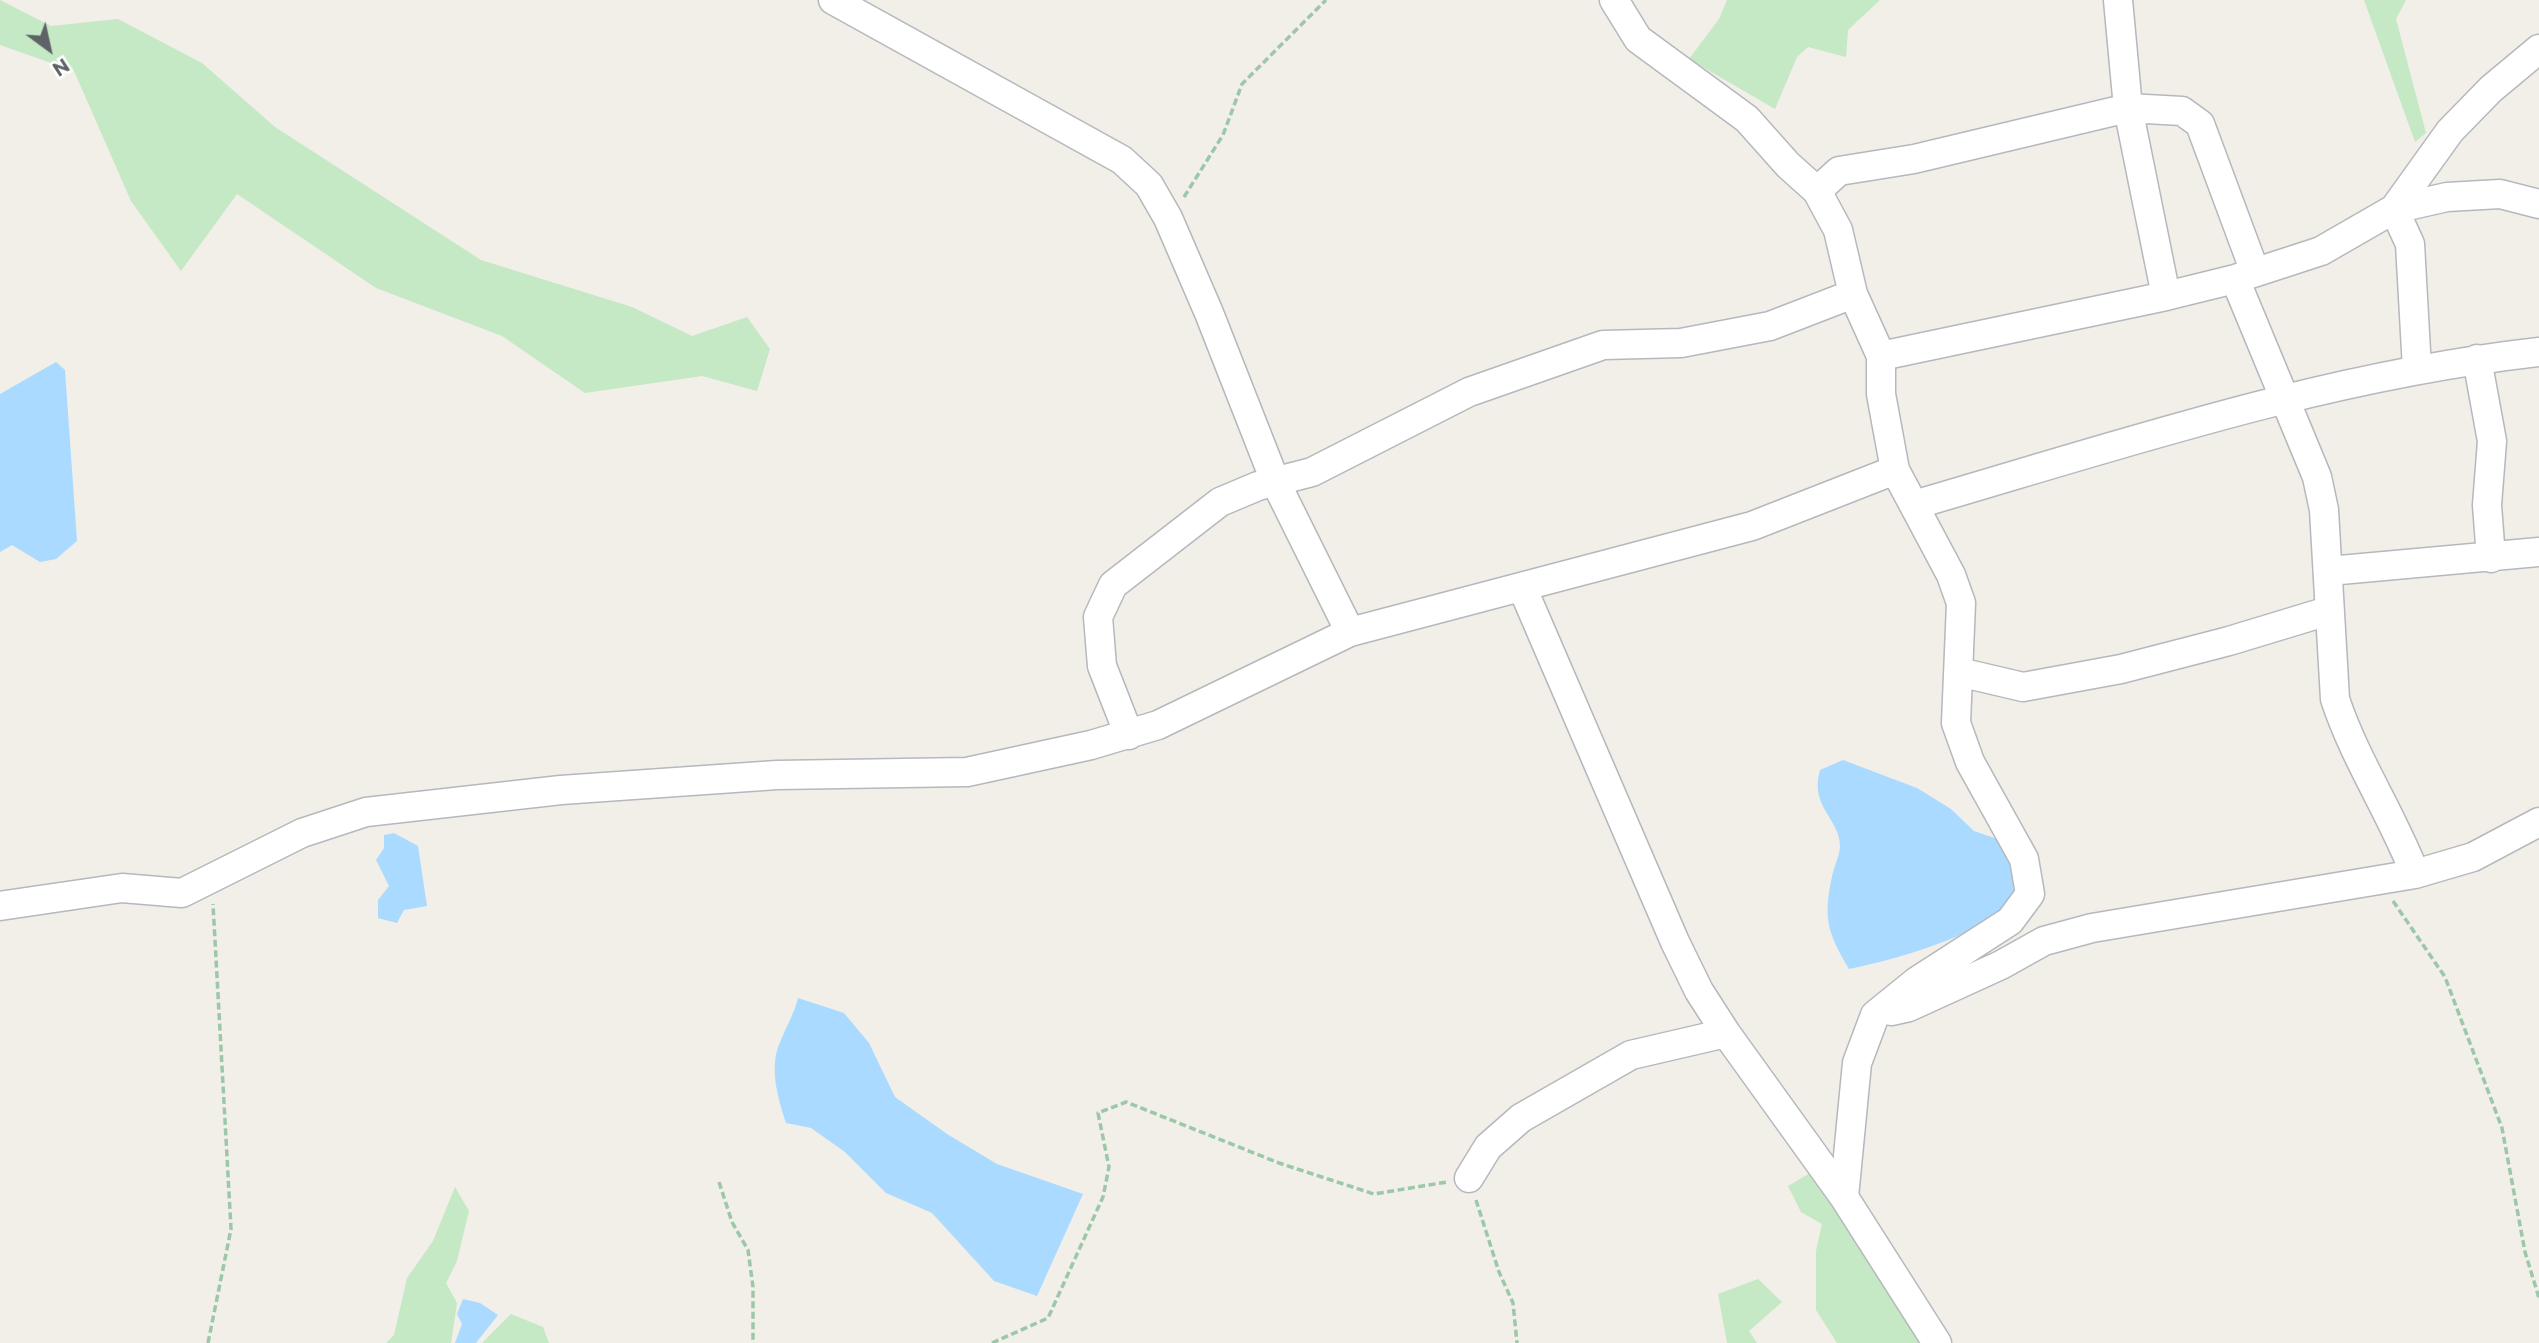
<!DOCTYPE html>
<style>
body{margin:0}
#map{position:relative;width:2539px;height:1343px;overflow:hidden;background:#f1efe8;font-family:Montserrat,sans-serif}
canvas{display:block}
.north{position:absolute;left:14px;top:14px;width:70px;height:70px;-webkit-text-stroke:5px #fff;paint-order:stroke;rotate:147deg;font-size:19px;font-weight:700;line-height:28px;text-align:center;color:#5f6368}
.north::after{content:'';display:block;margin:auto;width:24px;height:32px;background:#5f6368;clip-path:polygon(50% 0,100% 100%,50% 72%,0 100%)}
</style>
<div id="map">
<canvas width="2539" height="1343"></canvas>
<div class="north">N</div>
</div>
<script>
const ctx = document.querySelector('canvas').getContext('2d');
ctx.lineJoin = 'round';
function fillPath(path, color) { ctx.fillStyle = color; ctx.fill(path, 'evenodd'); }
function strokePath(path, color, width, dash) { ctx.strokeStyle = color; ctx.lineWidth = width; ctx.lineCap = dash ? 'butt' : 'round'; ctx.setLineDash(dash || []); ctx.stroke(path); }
const green = new Path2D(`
 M0,0L51,26L118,19L202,63L275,127L481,260L632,307L692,336L747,317L770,349L757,391L702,376L585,393L502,336L376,288L237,194L181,271L131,201L74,71L0,45Z
 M1727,0H1880L1848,30L1846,57L1808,47L1797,57L1775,109L1689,59L1719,19Z
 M2364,0H2406L2396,19L2426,133L2415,142Z
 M1812,1172L1921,1343H1837L1816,1310V1251L1822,1224L1801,1212L1788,1186Z
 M455,1187L469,1211L457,1261L446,1283L457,1303L451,1343H386L394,1335L407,1278L433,1241Z
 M1758,1279L1782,1302L1749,1331L1757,1343H1727L1718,1294Z
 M511,1314L543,1327L549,1343H482Z`);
const water = new Path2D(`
 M56,362L65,370L77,541L56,559L40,562L12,545L0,552V394Z
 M1843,760L1917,788L1951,809L1974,831L2000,840C2007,852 2020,870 2018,885C2010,931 1888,961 1849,969C1826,930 1823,917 1833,872C1835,864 1840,854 1840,846C1840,819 1809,806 1820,770Z
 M394,833L418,846L427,906L404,910L397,923L378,918V900L389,886L376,860L384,848V835Z
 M798,998L844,1013L869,1043L895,1097L947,1134L997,1164L1083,1194L1037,1296L994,1281L932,1213L886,1193L845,1152L811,1128L786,1123C778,1098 768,1066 781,1040C787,1025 794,1014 798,998Z
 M463,1299L480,1303L498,1315L476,1343H455L462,1324L457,1314Z`);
const path = new Path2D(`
 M1184,197L1223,135L1242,84L1326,0
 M2393,901L2445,977L2502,1128L2525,1252L2539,1298
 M719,1182L732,1222L748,1250L753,1287V1343
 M1476,1200L1499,1272L1513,1303L1517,1343
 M208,1343L231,1229L213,904
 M992,1343L1048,1318L1103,1197L1109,1167L1098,1113L1126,1102L1279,1163L1374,1194L1447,1182`);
const minor = new Path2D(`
 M833,0L1122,160L1149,185L1168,218L1209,313L1275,481L1350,632
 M1614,0L1638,39L1747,119L1788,165L1817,191L1838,230L1853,294L1881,356V394L1895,470L1951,575L1961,603L1956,723L1970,762L2024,859L2030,894L2010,921L1917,981L1875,1015L1857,1063L1844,1197
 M2118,0L2128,108L2166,296
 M1817,191L1839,171L1914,159L2128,108L2182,111L2200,124L2255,272
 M2394,209L2410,244L2417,369
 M2394,209L2447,197L2500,194L2539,204
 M2235,279L2317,477L2324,510L2335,699C2355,760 2392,814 2415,874
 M1881,356L2166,296L2235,279L2321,251L2394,209L2450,131L2491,89L2539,49
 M2477,359L2492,441L2487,505L2491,558
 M1914,505C2120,445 2325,376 2539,352
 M2329,571L2539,552
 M1522,587L1675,942L1699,991L1726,1033L1844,1197L1937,1343
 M1959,672L2023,687L2121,669L2229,641L2328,611
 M1129,735L1102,666L1098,617L1113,585L1220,502L1258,486L1312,472L1469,392L1603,345L1681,343L1770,326L1853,294
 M0,906L122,888L182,893L302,833L366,812L561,790L777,775L967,772L1091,745L1158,725L1350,632L1752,526L1895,470
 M1891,1011L1909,1007L2001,965L2044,941L2092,928L2415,874L2473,857L2539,822
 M1469,1178L1488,1147L1521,1118L1631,1055L1726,1033`);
fillPath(green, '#c5e8c5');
fillPath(water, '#aadaff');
strokePath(minor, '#b5b8bc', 31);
strokePath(path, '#9cc7a9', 3.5, [7, 3.5]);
strokePath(minor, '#fff', 28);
</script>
